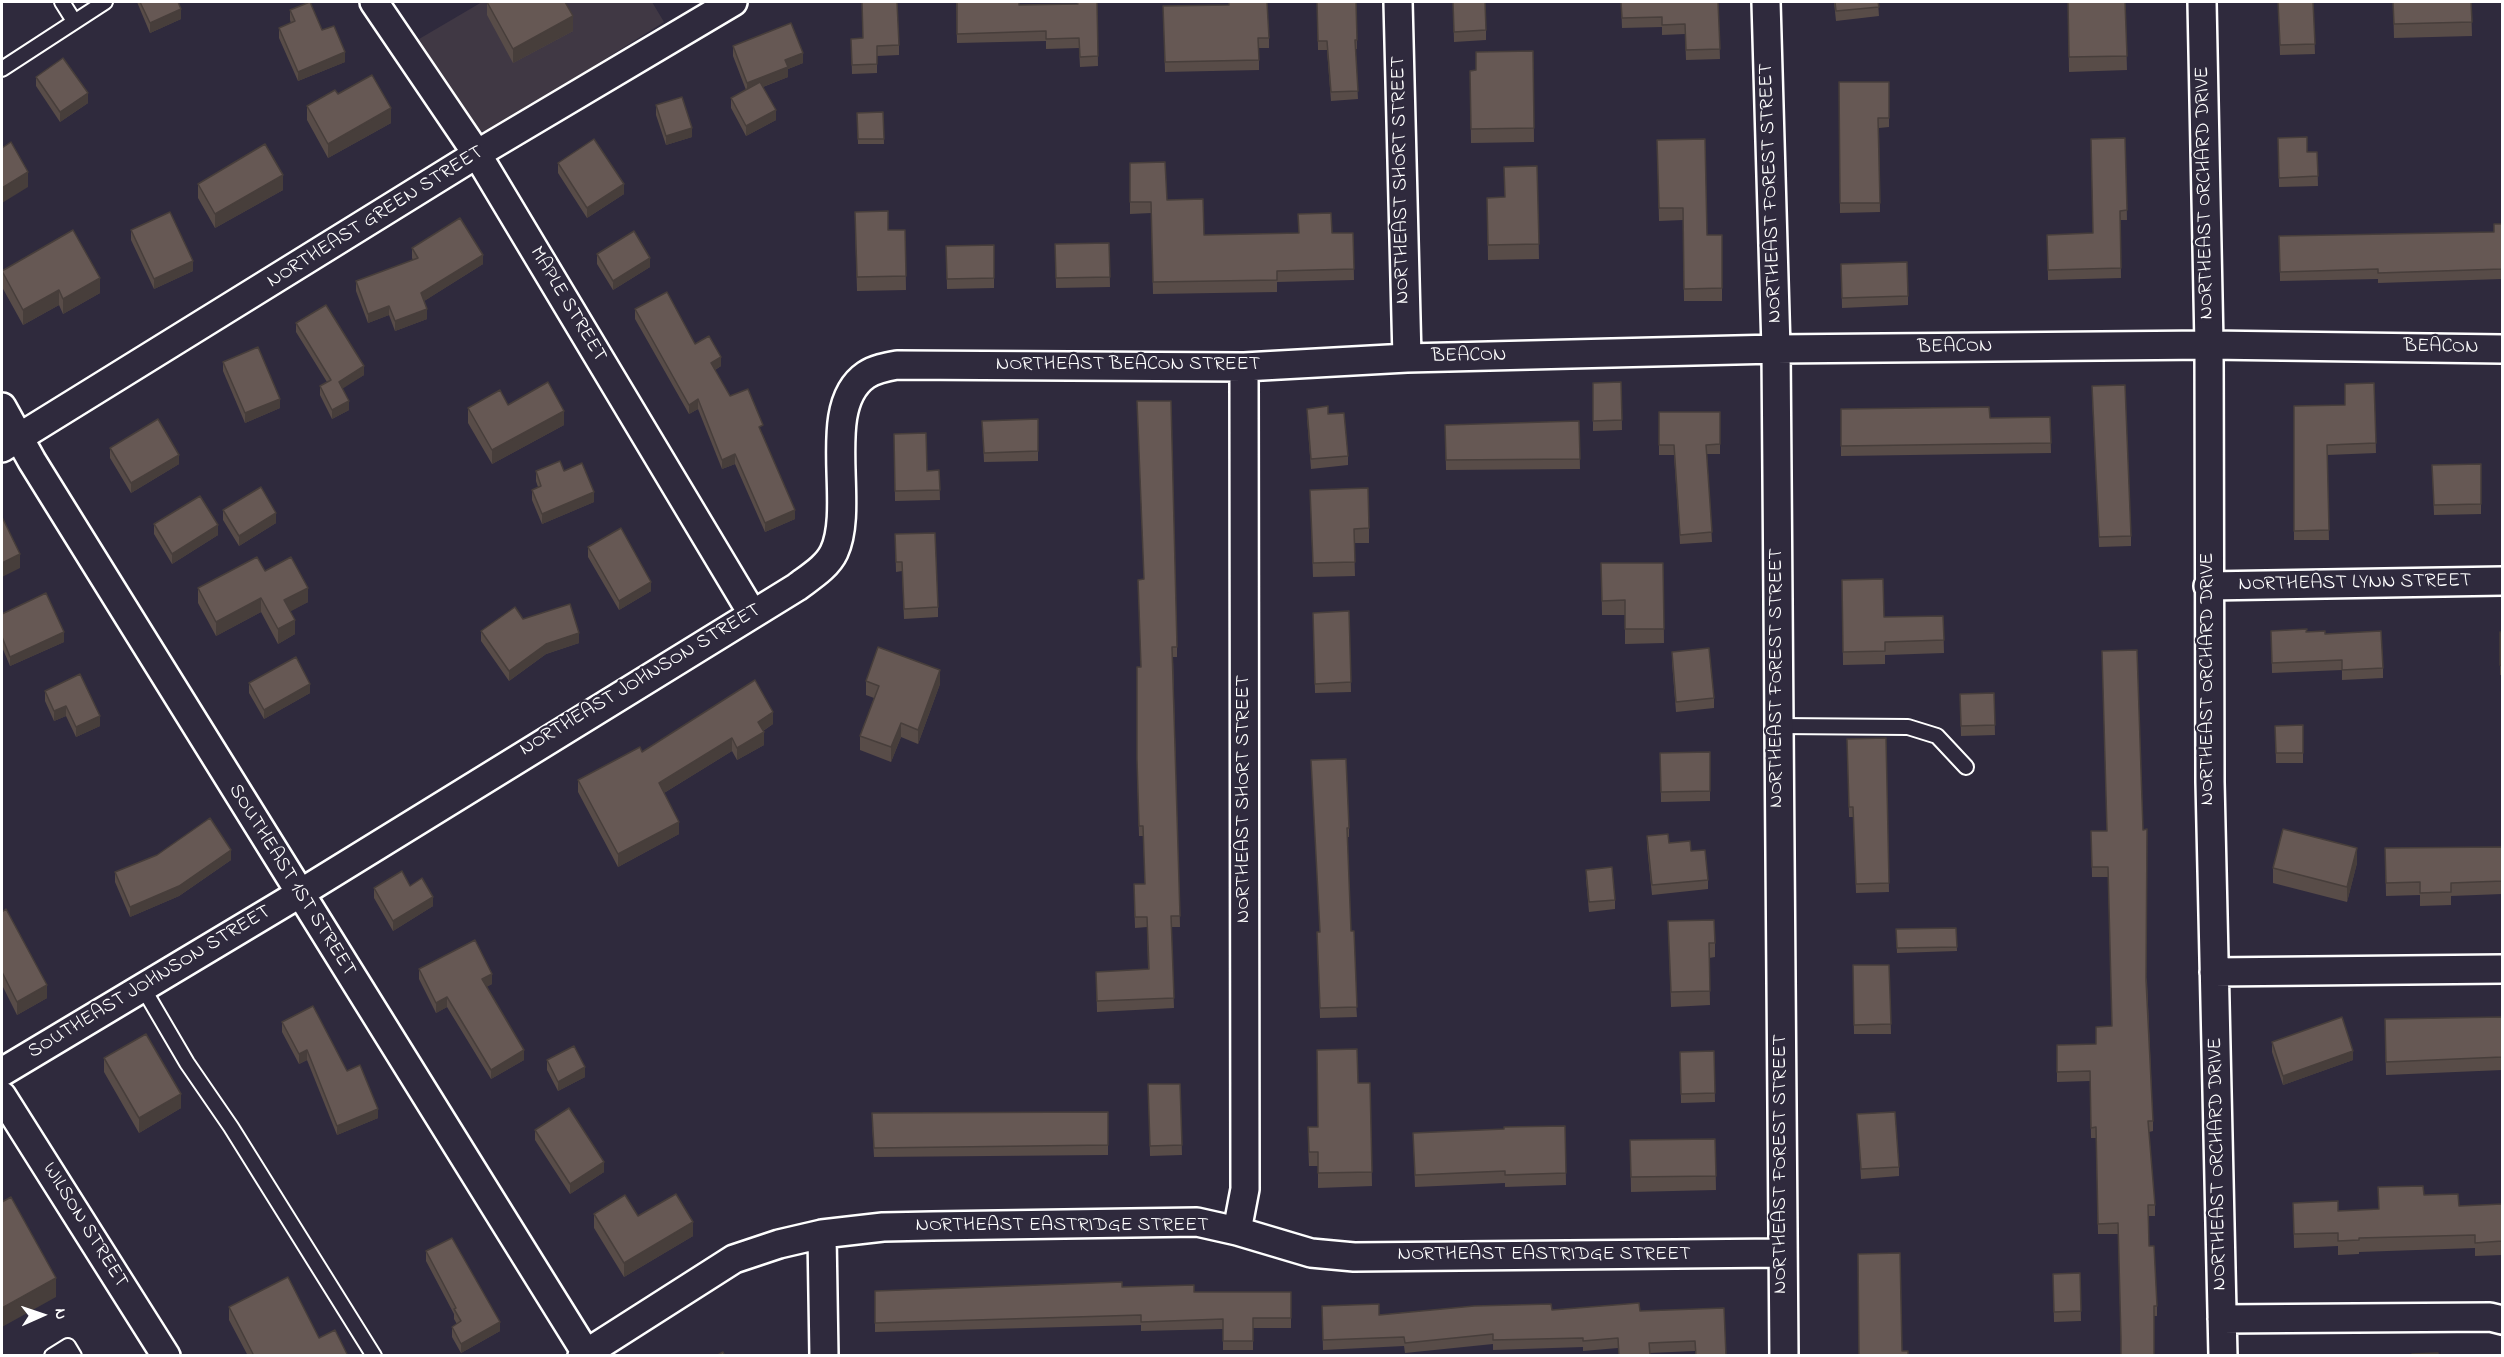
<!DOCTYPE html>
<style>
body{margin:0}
#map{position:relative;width:2504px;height:1357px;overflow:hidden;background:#2f2a3d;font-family:"Indie Flower",sans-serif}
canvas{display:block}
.frame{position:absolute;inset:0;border:3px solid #fff;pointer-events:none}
.north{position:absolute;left:12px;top:1285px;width:60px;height:60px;-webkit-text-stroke:4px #2f2a3d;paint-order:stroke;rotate:87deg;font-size:16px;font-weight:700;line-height:24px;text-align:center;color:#fff}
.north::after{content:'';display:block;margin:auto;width:21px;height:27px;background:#fff;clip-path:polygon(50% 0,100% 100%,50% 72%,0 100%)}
</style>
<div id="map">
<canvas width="2504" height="1357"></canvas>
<div class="frame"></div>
<div class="north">N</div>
</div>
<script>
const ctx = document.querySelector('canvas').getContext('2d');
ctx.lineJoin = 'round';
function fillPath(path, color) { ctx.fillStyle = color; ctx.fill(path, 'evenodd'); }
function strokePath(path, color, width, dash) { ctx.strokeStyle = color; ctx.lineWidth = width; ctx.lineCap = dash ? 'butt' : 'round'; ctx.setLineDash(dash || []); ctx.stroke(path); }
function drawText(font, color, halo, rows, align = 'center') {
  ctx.font = font + ' "Indie Flower",sans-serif'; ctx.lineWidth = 4.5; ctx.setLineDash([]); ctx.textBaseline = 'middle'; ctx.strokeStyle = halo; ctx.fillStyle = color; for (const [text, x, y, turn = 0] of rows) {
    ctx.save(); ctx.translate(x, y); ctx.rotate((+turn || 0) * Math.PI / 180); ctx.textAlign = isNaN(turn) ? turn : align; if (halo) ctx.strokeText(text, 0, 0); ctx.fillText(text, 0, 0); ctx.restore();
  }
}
const built = new Path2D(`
 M482,2H652L664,22L494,129L480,132L475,131L414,42Z`);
const lane = new Path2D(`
 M62,2L74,21
 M2,69L105,2
 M1779,726L1908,727L1937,736L1966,767
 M143,988L187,1063L231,1127L374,1356
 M52,1356L68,1346L74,1356`);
const street = new Path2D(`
 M374,2L477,154L752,613
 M1398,2L1407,358
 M1766,2L1776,349L1784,1356
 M2202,2L2209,345L2210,782L2223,1356
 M2,407L32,461L586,1353
 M2,448L477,154L733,2
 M2208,586L2502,581
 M2214,972L2502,969
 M2,1072L299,894L797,587C810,577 827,567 834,552C856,505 819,407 866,375C875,369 886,367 897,365L1244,367L1407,358L1776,349L2209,345L2502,349
 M2,1096L166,1356
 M1237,1231L1245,1189L1244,367
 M822,1234L824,1356
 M2222,1319L2490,1317L2502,1320
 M582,1356L734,1259L779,1244L822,1234L883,1227L932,1226L1197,1222L1237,1231L1311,1253L1354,1257L1782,1253`);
const wall = new Path2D(`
 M137,2H178L181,19L150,33Z
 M487,2L573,31L513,63L487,15Z
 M956,2L1019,5L1077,4L1097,2L1098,66L1080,67L1079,48L1046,49V41L957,43Z
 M1317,2H1356L1357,49H1355L1358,99L1331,101L1327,50H1318Z
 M1453,2L1486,30V40L1454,42Z
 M1621,2H1718L1720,59L1686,60L1685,34L1662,35V27L1622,28Z
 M1834,2H1878L1879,16L1836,21Z
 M2068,2H2125L2127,70L2069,72Z
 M2278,2H2313L2315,54L2280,55Z
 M2393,2H2471L2472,36L2394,38Z
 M1163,6L1269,38V48H1259V70L1165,72Z
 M290,10L345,62L298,81L279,38V28L291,23L290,20Z
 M851,39L899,45V55L877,56V73L852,74Z
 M733,46L803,63L788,69V77L763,87L776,120L746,136L731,108V98L746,90L733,56Z
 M1533,51L1534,142L1471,143L1470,71L1476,70Z
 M36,77L88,103L60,122L36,86Z
 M1839,82H1889V127L1879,128L1880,212L1840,213Z
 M338,94L391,123L328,158L307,120V106Z
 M656,105L692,137L666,145L656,115Z
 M883,112L884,144H858L857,113Z
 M2125,138L2127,220H2120L2121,278L2048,280L2047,235L2093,233Z
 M2278,138L2307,152H2317L2318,186L2279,187Z
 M1657,140L1707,235H1722V301H1684L1683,220L1659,221Z
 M558,163L624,194L587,218L558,173Z
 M1130,163L1204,235L1353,233L1354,280L1277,282V292L1153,294L1151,213L1130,214Z
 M1537,166L1539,259L1488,260L1487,198L1505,197Z
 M198,184L283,190L215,228L198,198Z
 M2502,224V279L2378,283V279L2280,281L2279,236L2494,232Z
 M855,226L888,230H905L906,290L857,291Z
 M131,230L193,271L154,289L131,240Z
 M1109,243L1110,287L1056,288L1055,244Z
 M994,245V288L947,289L946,246Z
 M412,248L483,264L424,301L427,319L395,331L389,315L368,323L356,291V281L413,260L412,258Z
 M597,254L650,267L613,290L597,264Z
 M1841,264L1908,296V305L1842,308Z
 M2,271L100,293L63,314L59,305L23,325L2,287Z
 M635,309L695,344L721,366L715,370L730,396L763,435L795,519L765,532L735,464L722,469L698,409L689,414L635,319Z
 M296,323L364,375L342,388L349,410L332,419L320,395V386L327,382L296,332Z
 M223,362L280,408L245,423L223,371Z
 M1621,382L1622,430L1593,431V383Z
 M2374,383L2376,453L2327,455L2329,540H2294V406L2345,405Z
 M2092,396L2131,536V546L2099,547Z
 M508,405L564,425L492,464L468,423V408Z
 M1307,409L1328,414L1348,456V465L1311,469L1307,418Z
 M1841,409L1990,418L2050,417L2051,453L1841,456Z
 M1659,412H1720V454H1707L1712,542L1680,544L1674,455H1659Z
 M1038,419V461L984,462L982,421Z
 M1579,421L1580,469L1446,470L1445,425Z
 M894,434L927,471L939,470L940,500L895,501Z
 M110,448L179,464L131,493L110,458Z
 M2481,464V514L2434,515L2432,465Z
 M536,471H564L594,502L542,524L532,500V490L538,487L536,481Z
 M1310,490L1369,528V543H1354L1355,576L1313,577Z
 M223,510L276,523L239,546L223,520Z
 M154,524L218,535L172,564L154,534Z
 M895,534L938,607V617L904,619L902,571L896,572Z
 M588,547L651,591L619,610L588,557Z
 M1601,563H1663L1664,643L1625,644V615H1602Z
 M265,571L308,602L290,611L295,634L278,644L261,612L216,636L198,603V588Z
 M1144,579L1177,647V657H1173L1180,927H1171L1174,1008L1097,1012L1096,972L1148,969L1147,927L1135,928L1134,894L1145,884L1143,836H1139L1137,769Z
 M1842,580L1884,617L1943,616L1944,653L1885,655V664L1843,665Z
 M1349,611L1351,692L1315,693L1313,613Z
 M2,614L64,642L10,666L2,647Z
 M523,619L579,643L546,654L509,681L481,641V631Z
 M2271,631L2307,632L2325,634L2383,668V678L2342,680V670L2272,673Z
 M2500,632H2502V675H2500Z
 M1672,652L1714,698V708L1676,712L1672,662Z
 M866,681L940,684L918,744L901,737L891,762L860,750V736L874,698L866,695Z
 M249,683L310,693L264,719L249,693Z
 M45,691L100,726L76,737L66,716L54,721L45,701Z
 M1994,693L1995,735L1961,736L1960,694Z
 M773,724L763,731L764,745L737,760L732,751L664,793L679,834L618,867L578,792V780L642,752Z
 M2303,725V763H2276L2275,726Z
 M1886,738L1889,892L1856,893L1853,817H1849L1847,739Z
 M1710,752V801L1661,802L1660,753Z
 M1311,760L1349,828V837H1347L1351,931L1357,1017L1320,1018L1317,942L1320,932Z
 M2091,831H2106L2147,981L2153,1121V1131L2149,1132L2155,1205V1216H2149V1246L2157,1306V1316H2154L2121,1345L2118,1234H2098L2096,1138H2091L2090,1081L2057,1082V1045L2096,1044L2112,1026L2108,877H2092Z
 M1647,836L1691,851L1708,880V889L1652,895L1647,846Z
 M2502,847V894L2451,896V905L2420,906V895L2386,896L2385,848Z
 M231,860L179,896L130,917L115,882V872Z
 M2357,863L2347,902L2273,883V868Z
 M1586,870L1615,900V909L1589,912L1586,879Z
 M410,886L433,906L393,931L374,898V888Z
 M2,912L47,998L17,1015L2,985Z
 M1668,921L1715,943V957L1709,958L1710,1005L1671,1007Z
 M1956,928L1957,951L1897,953L1896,929Z
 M1853,965H1889L1891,1034H1854Z
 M419,969L492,984L486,987L524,1060L491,1079L447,1007L436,1013L419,979Z
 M2502,1017V1070L2386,1075L2385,1032Z
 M282,1022L347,1071L378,1118L337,1135L307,1060L299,1064L282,1032Z
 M2272,1042L2353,1060L2283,1085L2272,1052Z
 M1714,1051L1715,1102L1681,1103L1680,1052Z
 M104,1058L181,1108L139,1133L104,1072Z
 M547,1060L585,1077L558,1091L547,1070Z
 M1358,1083H1370L1372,1186L1318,1188V1166H1309L1308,1141L1318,1127Z
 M1148,1084H1180L1182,1155L1150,1156Z
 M1108,1112V1155L874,1157L872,1122Z
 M1857,1114L1899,1167V1176L1861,1179Z
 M1565,1126L1566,1185L1505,1187V1183L1415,1187L1413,1133L1504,1129Z
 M535,1130L604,1172L570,1194L535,1140Z
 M1715,1139L1716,1190L1631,1192L1630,1140Z
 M2424,1195L2459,1206L2502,1204V1255L2475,1256V1248L2359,1252V1254L2338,1255V1246L2294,1248L2293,1203L2338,1211L2378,1209Z
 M594,1214L638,1216L693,1236L624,1277L594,1228Z
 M426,1251L500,1331L461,1353L452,1337V1327L457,1324L454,1319V1314L426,1261Z
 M2080,1273L2081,1321L2054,1322L2053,1274Z
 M1122,1287L1194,1292H1291V1328H1253V1350H1223V1329L1141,1331V1325L875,1332V1291Z
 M229,1307L319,1338L348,1356H248L229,1320Z
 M1552,1310L1640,1311L1726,1356H1695V1351L1649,1353L1618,1348L1583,1351V1347L1493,1350V1344L1405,1353L1404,1346L1323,1350L1322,1316Z`);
const shadedWall = new Path2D(`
 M181,9V19L150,33V23Z
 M573,16V31L513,63V49Z
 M345,52V62L298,81V72Z
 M803,53V63L788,69V77L747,93V83L785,60Z
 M88,93V103L60,122V112Z
 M391,108V123L328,158V144Z
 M776,110V120L746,136V126Z
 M692,128V137L666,145V136Z
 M28,172V187L2,203V188Z
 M283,175V190L215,228V214Z
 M624,184V194L587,218V208Z
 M483,255V264L421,303V293Z
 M650,258V267L613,290V281Z
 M193,261V271L154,289V279Z
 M100,278V293L63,314V299Z
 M59,290V305L23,325V310Z
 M389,306V315L368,323V314Z
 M427,309V319L395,331V321Z
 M721,357V366L711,372V363Z
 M364,366V375L339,391V382Z
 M280,399V408L245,423V413Z
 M698,399V409L689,414V405Z
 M349,401V410L332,419V410Z
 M564,411V425L492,464V450Z
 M735,454V464L722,469V460Z
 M179,455V464L131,493V483Z
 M594,492V502L542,524V514Z
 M795,510V519L765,532V523Z
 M276,513V523L239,546V536Z
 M218,525V535L172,564V554Z
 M20,554V568L2,577V563Z
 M651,582V591L619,610V601Z
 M308,588V602L284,615V600Z
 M261,598V612L216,636V622Z
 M295,620V634L278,644V629Z
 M64,632V642L10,666V657Z
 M579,633V643L546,654L509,681V671L546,644Z
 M940,670V684L918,744V730Z
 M310,684V693L264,719V710Z
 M66,706V716L54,721V711Z
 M773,712V724L758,734V722Z
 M100,716V726L76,737V727Z
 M901,723V737L891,762V747Z
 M764,732V745L737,760V748Z
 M732,738V751L659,796V783Z
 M679,822V834L618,867V854Z
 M2357,848V863L2347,902V887Z
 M231,850V860L179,896L130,917V907Z
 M433,897V906L393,931V921Z
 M492,974V984L482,989V979Z
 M47,985V998L17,1015V1002Z
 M447,997V1007L436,1013V1003Z
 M307,1050V1060L299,1064V1054Z
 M524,1050V1060L491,1079V1070Z
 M2353,1051V1060L2283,1085V1076Z
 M585,1067V1077L558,1091V1082Z
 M181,1094V1108L139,1133V1118Z
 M378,1109V1118L337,1135V1126Z
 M604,1162V1172L570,1194V1184Z
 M693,1222V1236L624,1277V1263Z
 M56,1278V1297L2,1327V1308Z
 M500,1322V1331L461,1353V1344Z`);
const building = new Path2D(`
 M140,2H178L181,9L150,23Z
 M310,2L322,30L334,26L345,52L298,72L279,28L295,21L290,10Z
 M487,2H565L573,16L513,49Z
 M862,2H897L899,45L877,46V64L852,65L851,39L863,38Z
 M957,2H1019V5L1078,4L1077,2H1097L1098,56L1080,57L1079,38L1046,39V31L957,34Z
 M1229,2H1267L1269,38H1258L1259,60L1165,62L1163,6L1229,5Z
 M1317,2H1356L1357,40H1355L1358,91L1331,92L1327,41H1318Z
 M1453,2H1485L1486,30L1454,32Z
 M1621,2H1718L1720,49L1686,50L1685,24L1662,25V17L1622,18Z
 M1835,2H1878L1879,7L1836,11Z
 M2068,2H2125L2127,56L2069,57Z
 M2278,2H2313L2315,44L2280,45Z
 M2393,2H2471L2472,22L2394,24Z
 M791,23L803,53L785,60L788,67L747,83L733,46Z
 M1533,51L1534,128L1471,129L1470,71L1476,70V52Z
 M63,58L88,93L60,112L36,77Z
 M372,75L391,108L328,144L307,106L335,90L338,94Z
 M760,82L776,110L746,126L731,98Z
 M1839,82H1889V118H1878L1880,203H1840Z
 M682,97L692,128L666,136L656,105Z
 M883,112L884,139H858L857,113Z
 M2307,137V152H2317L2318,176L2279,178L2278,138Z
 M2125,138L2127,210L2120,211L2121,268L2048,270L2047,235L2093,233L2091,139Z
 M594,139L624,184L587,208L558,163Z
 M1705,139L1707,235H1722V288L1684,289L1683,208H1659L1657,140Z
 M11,142L28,172L2,188V148Z
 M265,144L283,175L215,214L198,184Z
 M1165,162L1167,200L1203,199L1204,235L1299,233L1298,214L1331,213L1332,233H1353L1354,269L1277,271V280L1153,282L1151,202H1130V163Z
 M1537,166L1539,244L1488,245L1487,198L1505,197L1504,167Z
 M888,211V230H905L906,276L857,277L855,212Z
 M170,212L193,261L154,279L131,230Z
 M460,218L483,255L421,293L427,309L395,321L389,306L368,314L356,281L418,258L412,248Z
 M2494,224H2502V269L2378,273V269L2280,272L2279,236L2494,232Z
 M73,230L100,278L63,299L59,290L23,310L2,271Z
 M634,231L650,258L613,281L597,254Z
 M1109,243L1110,277L1056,278L1055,244Z
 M994,245V278L947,279L946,246Z
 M1907,262L1908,296L1842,298L1841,264Z
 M667,292L695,344L709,336L721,357L711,363L730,396L748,389L763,425L759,427L795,510L765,523L735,454L722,460L698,399L689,405L635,309Z
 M326,305L364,366L339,382L349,401L332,410L320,386L331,380L296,323Z
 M258,347L280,399L245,413L223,362Z
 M548,382L564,411L492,450L468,408L500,390L508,405Z
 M1621,382L1622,420L1593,421V383Z
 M2374,383L2376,443L2327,445L2329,530L2294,531V406L2345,405V384Z
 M2125,385L2131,536L2099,537L2092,386Z
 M1137,401H1171L1177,647H1172L1180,916H1171L1174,998L1097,1001L1096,972L1149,969L1147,917H1135L1134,884H1145L1143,826H1139L1137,759V667H1141L1138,580L1144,579Z
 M1328,406V414L1344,413L1348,456L1311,459L1307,409Z
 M1989,407L1990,418L2050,417L2051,443L1841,446V409Z
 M1659,412H1720V444L1706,445L1712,532L1680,535L1674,445H1659Z
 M158,419L179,455L131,483L110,448Z
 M1038,419V451L984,453L982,421Z
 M1579,421L1580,459L1446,460L1445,425Z
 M926,433L927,471L939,470L940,490L895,491L894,434Z
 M560,461L564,471L582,463L594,492L542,514L532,490L541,486L536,471Z
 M2481,464V504L2434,505L2432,465Z
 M261,487L276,513L239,536L223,510Z
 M1368,488L1369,528L1354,529L1355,562L1313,563L1310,490Z
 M200,496L218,525L172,554L154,524Z
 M2,517L20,554L2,563Z
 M621,528L651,582L619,601L588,547Z
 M935,533L938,607L904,609L902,562H896L895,534Z
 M257,557L265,571L291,557L308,588L284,600L295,620L278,629L261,598L216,622L198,588Z
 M1601,563H1663L1664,629H1625V600L1602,601Z
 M1883,579L1884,617L1943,616L1944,640L1885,642V651L1843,652L1842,580Z
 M46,593L64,632L10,657L2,637V614Z
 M570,604L579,633L546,644L509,671L481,631L515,607L523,619Z
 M1349,611L1351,682L1315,684L1313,613Z
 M2307,629L2306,632L2325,631V634L2381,631L2383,668L2342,670V660L2272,663L2271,631Z
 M2500,632H2502V666L2500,665Z
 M878,647L940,670L918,730L901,723L891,747L860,736L879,686L866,681Z
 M1709,648L1714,698L1676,702L1672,652Z
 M2137,650L2143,830L2147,829L2146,980L2153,1121H2148L2155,1205H2148L2149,1246H2154L2157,1306H2154V1356H2121V1339L2118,1223L2098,1224L2096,1127L2091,1128L2090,1071L2057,1072V1045L2096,1044V1027L2112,1026L2108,867H2092L2091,831H2107L2102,651Z
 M296,657L310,684L264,710L249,683Z
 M80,674L100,716L76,727L66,706L54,711L45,691Z
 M755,680L773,712L758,722L764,732L737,748L732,738L659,783L679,822L618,854L578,780L640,747L642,752Z
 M1994,693L1995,725L1961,726L1960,694Z
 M2303,725V753H2276L2275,726Z
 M1886,738L1889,883L1856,884L1853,807H1849L1847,739Z
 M1710,752V791L1661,792L1660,753Z
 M1346,759L1349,828H1347L1351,931H1354L1357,1007L1320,1008L1317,932H1320L1311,760Z
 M210,818L231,850L179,886L130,907L115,872L157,855Z
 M2283,829L2357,848L2347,887L2273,868Z
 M1668,834L1669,843L1690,841L1691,851L1705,850L1708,880L1652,885L1647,836Z
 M2502,847V881L2451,883V892L2420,893V882L2386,883L2385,848Z
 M1612,867L1615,900L1589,902L1586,870Z
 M402,871L410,886L422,878L433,897L393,921L374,888Z
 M6,909L47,985L17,1002L2,972V912Z
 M1714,920L1715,943H1709L1710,991L1671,992L1668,921Z
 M1956,928L1957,947L1897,948L1896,929Z
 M475,940L492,974L482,979L524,1050L491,1070L447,997L436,1003L419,969Z
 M1853,965H1889L1891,1024L1854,1025Z
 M313,1006L347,1071L360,1065L378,1109L337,1126L307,1050L299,1054L282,1022Z
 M2342,1017L2353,1051L2283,1076L2272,1042Z
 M2502,1017V1057L2386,1062L2385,1019Z
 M146,1034L181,1094L139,1118L104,1058Z
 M574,1046L585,1067L558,1082L547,1060Z
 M1357,1049L1358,1083H1370L1372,1172L1318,1173V1152H1309L1308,1127H1318L1317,1050Z
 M1714,1051L1715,1093L1681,1094L1680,1052Z
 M1148,1084H1180L1182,1145L1150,1146Z
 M569,1108L604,1162L570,1184L535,1130Z
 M1108,1112V1145L874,1148L872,1113Z
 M1895,1112L1899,1167L1861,1169L1857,1114Z
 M1565,1126L1566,1173L1505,1175V1171L1415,1175L1413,1133L1504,1129V1127Z
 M1715,1139L1716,1176L1631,1177L1630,1140Z
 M2423,1186L2424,1195L2458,1194L2459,1206L2502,1204V1241L2475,1243V1235L2359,1238V1240L2338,1241V1233L2294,1234L2293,1203L2338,1201V1211L2379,1209L2378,1187Z
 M676,1194L693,1222L624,1263L594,1214L625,1195L638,1216Z
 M11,1197L56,1278L2,1308V1202Z
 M452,1238L500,1322L461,1344L452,1327L461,1321L454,1309L456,1308L426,1251Z
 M1900,1253L1902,1351H1908V1356H1859L1858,1254Z
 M2080,1273L2081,1311L2054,1312L2053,1274Z
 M288,1277L319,1338L335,1330L348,1356H254L229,1307Z
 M1122,1282V1287L1194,1285V1292H1291V1318H1253V1341H1223V1319L1141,1322V1315L875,1323V1291Z
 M1639,1303L1640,1311L1724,1308L1726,1356H1696L1695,1341L1649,1343L1650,1356H1619L1618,1338L1583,1341V1338L1493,1340V1334L1405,1343L1404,1337L1323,1340L1322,1306L1379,1304V1315L1474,1306L1551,1304L1552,1310Z
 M723,1352L725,1356H716Z
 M2438,1353V1356H2412V1354Z`);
const streetNames = [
 ["NORTHEAST SHORT STREET",1402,180,-91],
 ["NORTHEAST FOREST STREET",1772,193,-92],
 ["NORTHEAST ORCHARD DRIVE",2206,193,-91],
 ["NORTHEAST GREEN STREET",376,218,-32],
 ["MAPLE STREET",567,305,59],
 ["BEACON",1955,348,-1],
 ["BEACON",2441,348,1],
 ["BEACON",1469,357,-1],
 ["NORTHEAST BEACON STREET",1128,366],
 ["NORTHEAST LYNN STREET",2355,584,-1],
 ["NORTHEAST FOREST STREET",1778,678,-90],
 ["NORTHEAST ORCHARD DRIVE",2209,679,-90],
 ["NORTHEAST JOHNSON STREET",641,681,-31],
 ["NORTHEAST SHORT STREET",1245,799,-90],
 ["SOUTHEAST 1ST STREET",291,881,58],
 ["SOUTHEAST JOHNSON STREET",150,983,-31],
 ["NORTHEAST FOREST STREET",1782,1164,-90],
 ["NORTHEAST ORCHARD DRIVE",2219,1164,-91],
 ["WILSON STREET",84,1226,58],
 ["NORTHEAST EASTRIDGE STREET",1062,1227],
 ["NORTHEAST EASTRIDGE STREET",1544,1256]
];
fillPath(built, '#403844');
strokePath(lane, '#fff', 18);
strokePath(street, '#fff', 32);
strokePath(lane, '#2f2a3d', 14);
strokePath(street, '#2f2a3d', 27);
fillPath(wall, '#584c48');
fillPath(shadedWall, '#473e3b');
fillPath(building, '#665854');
strokePath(building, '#473e3b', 1.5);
drawText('20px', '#fff', '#2f2a3d', streetNames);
</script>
